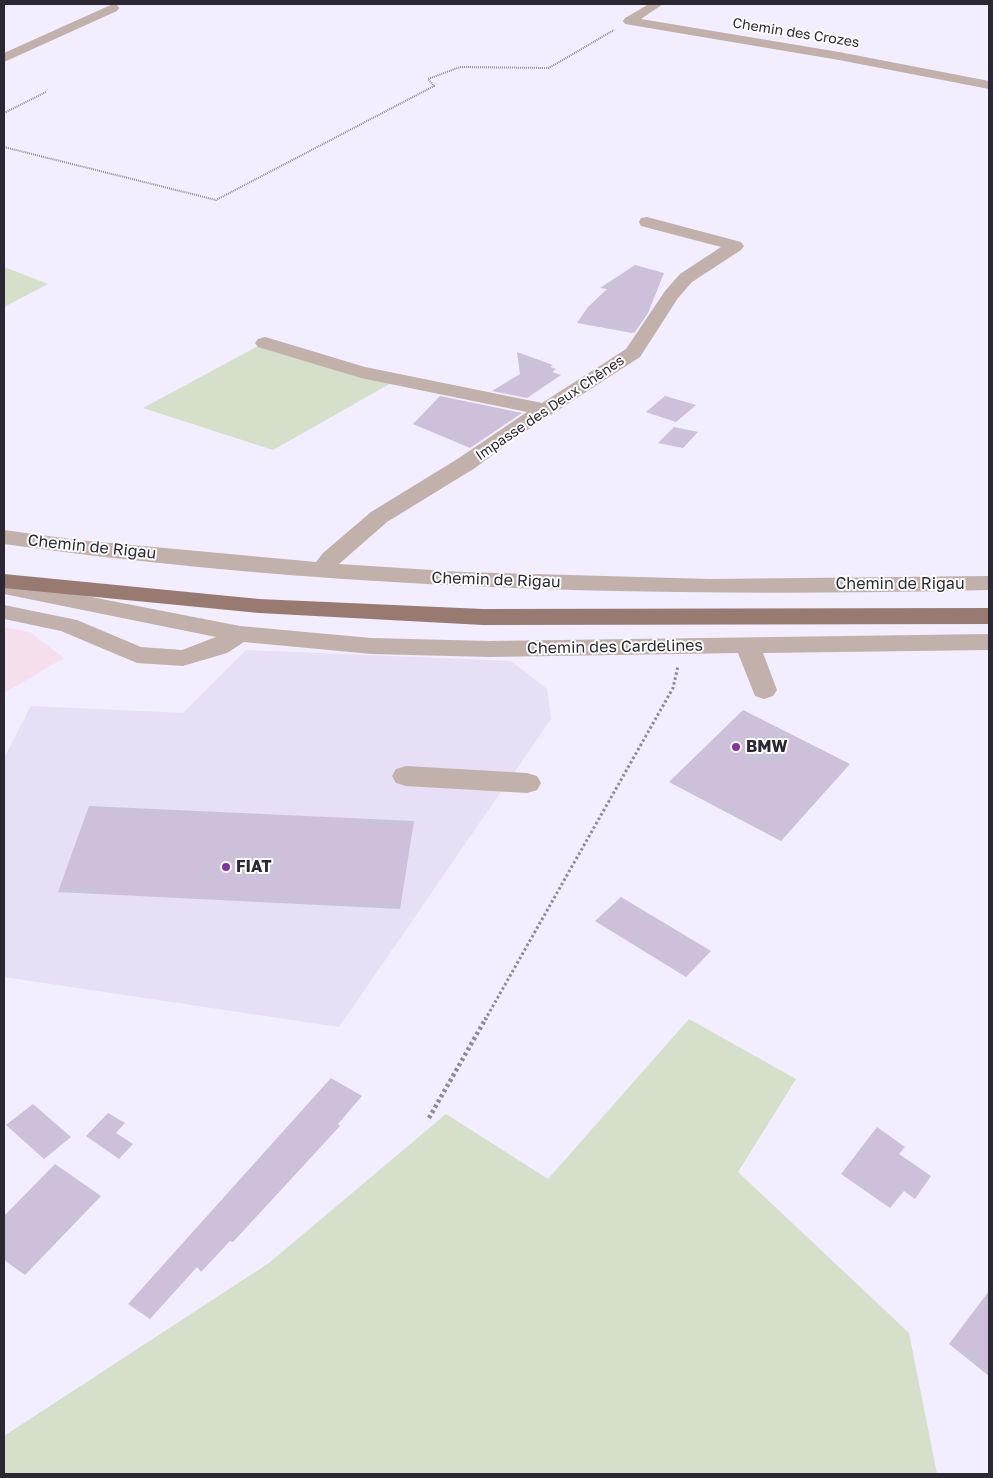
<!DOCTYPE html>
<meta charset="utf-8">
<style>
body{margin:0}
#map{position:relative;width:993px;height:1478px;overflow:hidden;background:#f2edff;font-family:"Golos Text",sans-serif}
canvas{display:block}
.frame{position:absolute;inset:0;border:5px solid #2c2833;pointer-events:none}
</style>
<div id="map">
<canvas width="993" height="1478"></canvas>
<div class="frame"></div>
</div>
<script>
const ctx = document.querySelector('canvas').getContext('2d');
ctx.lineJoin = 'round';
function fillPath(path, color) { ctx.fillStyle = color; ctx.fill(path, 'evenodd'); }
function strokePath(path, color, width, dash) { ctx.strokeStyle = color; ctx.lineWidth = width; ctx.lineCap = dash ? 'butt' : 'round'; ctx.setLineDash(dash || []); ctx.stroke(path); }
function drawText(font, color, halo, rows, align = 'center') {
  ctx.font = font + ' "Golos Text",sans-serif'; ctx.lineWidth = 4; ctx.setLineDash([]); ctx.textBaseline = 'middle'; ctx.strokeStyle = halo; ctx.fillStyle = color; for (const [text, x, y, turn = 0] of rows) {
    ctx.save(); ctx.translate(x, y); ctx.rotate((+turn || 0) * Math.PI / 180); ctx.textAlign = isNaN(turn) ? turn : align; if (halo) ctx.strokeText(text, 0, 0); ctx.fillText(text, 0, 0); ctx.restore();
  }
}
const built = new Path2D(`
 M246,650L511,661L547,689L551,719L339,1027L4,977V758L31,706L183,713Z`);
const industrial = new Path2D(`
 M4,627L30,632L64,658L4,693Z`);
const green = new Path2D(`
 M4,267L48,284L4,307Z
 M260,345L393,382L273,450L143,408Z
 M689,1019L796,1079L738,1172L909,1333L937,1474H4V1436L269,1263L446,1114L548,1179Z`);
const building = new Path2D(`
 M635,265L664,273L648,313L635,332L632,333L577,323L588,307L607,289L600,288Z
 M517,352L553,365L550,367L556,369L552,372L561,375L527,398L492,391L520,374Z
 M440,396L522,413L470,448L413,424Z
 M665,396L696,405L676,422L646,412Z
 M674,427L698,432L683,448L658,443Z
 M743,710L850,764L781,841L669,782Z
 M89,806L414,821L400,909L58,892Z
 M621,897L711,951L686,977L595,921Z
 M331,1078L362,1096L338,1124L340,1126L233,1242L230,1241L201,1272L197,1267L150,1319L128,1304Z
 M33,1104L71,1137L44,1159L6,1125Z
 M108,1113L125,1123L116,1133L133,1144L119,1159L86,1136Z
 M877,1127L905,1147L899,1154L931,1176L915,1199L904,1191L890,1208L841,1174Z
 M55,1164L101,1196L25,1275L4,1260V1216Z
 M989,1291V1376L949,1344Z`);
const pathFar2 = new Path2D(`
 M4,113L46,92
 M4,147L216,200L434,86L428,79L460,67L549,68L614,30`);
const pathFar1 = new Path2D(`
 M485,1020L673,688L678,666`);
const path = new Path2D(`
 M429,1118L486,1018`);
const minor = new Path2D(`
 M113,4L117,5L119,8L117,11L4,62V53Z
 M649,4H663L641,19L839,52L989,81V89L839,60L625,24L623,21L625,18Z
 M647,217L741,242L744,246L741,250L692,282L678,298L640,357L515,438L475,468L387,522L339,564L463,572L710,579L989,576V590C661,598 330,590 4,544V530L78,540L316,562L323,553L371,512L459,458L527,412L361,378L258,347L255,343L258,339L265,337L272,339L365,367L542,403L626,349L665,291L680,274L721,247L641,226L639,222L641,218Z
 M4,580L240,626L371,638L489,641L989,634V650L763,653L777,690L773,696L764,699L755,696L738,653L489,657L371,654L244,642L227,653L183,666L137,663L61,631L4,619V605L77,620L141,647L182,650L216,637L4,594Z
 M406,766L527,773L537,776L541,783L537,790L527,793L406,786L396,783L392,776L396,769Z`);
const major = new Path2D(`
 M4,574L259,599L483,609L989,608V624L483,625L259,613L4,588Z`);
const markers = [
 [736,747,5,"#8132a3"],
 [226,867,5,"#8132a3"]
];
const farStreetnames = [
 ["Chemin des Crozes",796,33,9],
 ["Impasse des Deux Chênes",550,408,-34]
];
const streetNames = [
 ["Chemin de Rigau",92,547,6],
 ["Chemin de Rigau",496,580,2],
 ["Chemin de Rigau",900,584],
 ["Chemin des Cardelines",615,647,-1]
];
const poiNames = [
 ["BMW",746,747],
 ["FIAT",236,867]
];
fillPath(built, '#e6dff5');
fillPath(industrial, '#f5dfed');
fillPath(green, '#d5dfc9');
fillPath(building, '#ccc0db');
strokePath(pathFar2, '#8f8a99', 2, [1, 1]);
strokePath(pathFar1, '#8f8a99', 3, [2.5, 2.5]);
strokePath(path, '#8f8a99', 4.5, [3, 3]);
fillPath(minor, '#c2b0aa');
fillPath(major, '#997a70');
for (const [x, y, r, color] of markers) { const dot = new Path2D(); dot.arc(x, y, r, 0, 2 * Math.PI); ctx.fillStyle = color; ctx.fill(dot); strokePath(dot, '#fdfdfd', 2); }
drawText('14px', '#2c2833', '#fdfdfd', farStreetnames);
drawText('16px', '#2c2833', '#fdfdfd', streetNames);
drawText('bold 16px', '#2c2833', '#fdfdfd', poiNames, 'left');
</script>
